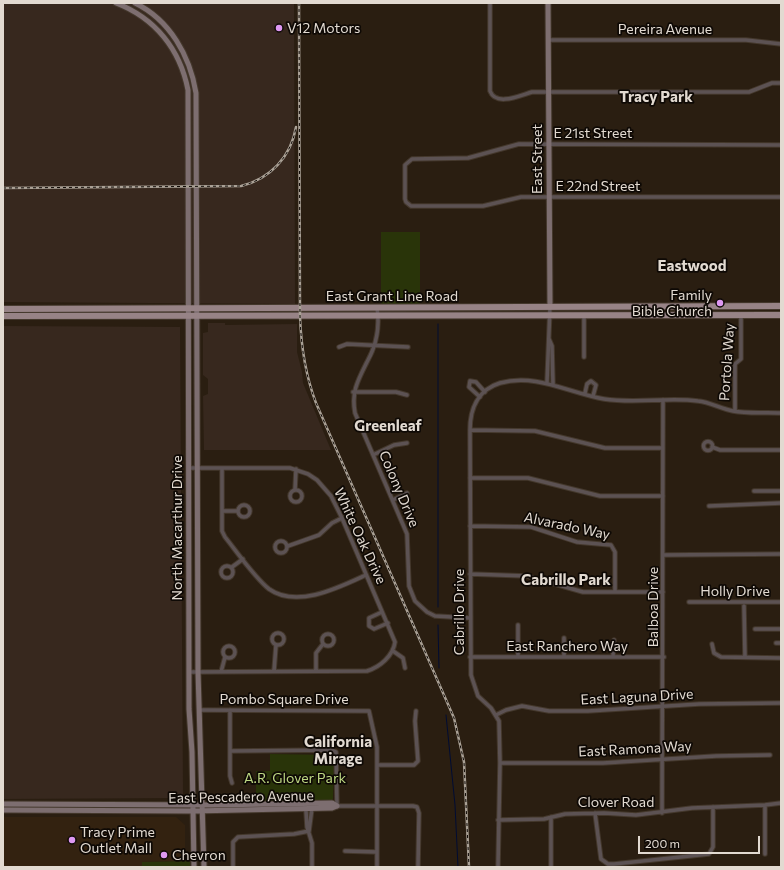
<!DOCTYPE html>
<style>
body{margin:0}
#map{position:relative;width:784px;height:870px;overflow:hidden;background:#2a1e11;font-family:Commissioner,sans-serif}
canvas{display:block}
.frame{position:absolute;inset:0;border:4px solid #e2dad1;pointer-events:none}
.scale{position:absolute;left:638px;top:836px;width:122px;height:18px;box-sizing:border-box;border:2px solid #e2dad1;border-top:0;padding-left:5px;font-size:12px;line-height:14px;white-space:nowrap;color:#e2dad1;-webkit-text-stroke:3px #0e0905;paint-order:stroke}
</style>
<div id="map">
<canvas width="784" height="870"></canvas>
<div class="frame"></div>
<div class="scale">200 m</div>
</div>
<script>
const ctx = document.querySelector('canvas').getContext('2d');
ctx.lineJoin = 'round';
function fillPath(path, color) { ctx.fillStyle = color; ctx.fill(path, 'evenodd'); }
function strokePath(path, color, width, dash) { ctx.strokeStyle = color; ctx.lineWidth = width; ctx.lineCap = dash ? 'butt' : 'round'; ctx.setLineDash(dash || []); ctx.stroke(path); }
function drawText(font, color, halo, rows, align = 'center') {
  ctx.font = font + ' Commissioner,sans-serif'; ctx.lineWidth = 3.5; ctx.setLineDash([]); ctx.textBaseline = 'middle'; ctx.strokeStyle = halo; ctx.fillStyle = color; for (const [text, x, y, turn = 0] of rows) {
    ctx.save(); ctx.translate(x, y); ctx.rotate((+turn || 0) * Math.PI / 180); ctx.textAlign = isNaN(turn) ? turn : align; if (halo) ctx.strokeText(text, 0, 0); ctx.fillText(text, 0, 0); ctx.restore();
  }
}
const built = new Path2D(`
 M3,817H176L185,825V853H188V861L142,862V867H3Z`);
const industrial = new Path2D(`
 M3,3H294L295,304L3,302Z
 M208,323H225V325L297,324V352L302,372L303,383L331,450H204L203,396L208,394V379L203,375V333L208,332Z
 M3,326L180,327L183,794L178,798L3,799Z`);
const green = new Path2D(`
 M381,232H420V305H383L381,303Z
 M270,754L332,755L334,759L333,799L331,802H256V771H270Z
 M188,861L190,862V867H142V862Z`);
const stream = new Path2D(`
 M438,324V607
 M438,625L439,668
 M446,715L455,805L458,867`);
const street = new Path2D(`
 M490,3V91C496,107 521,95 532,92H749L772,83H781
 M548,40H746L781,44
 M781,145L519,144L468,158L412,159L405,165V199L406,202L411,206H483L521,197H781
 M377,308C380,327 376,346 367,362C358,380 351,392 355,413L407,534L409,586L415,601L427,612L435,616L470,618
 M549,339L552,346L553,384
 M339,347L347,344L408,347
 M584,357V316
 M547,382L550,307
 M353,392H396L407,395
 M585,393L587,384L591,381L596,385L593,396
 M480,397L469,387L470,381L476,382L485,392
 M735,411V364L741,359V315
 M470,430L535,431L605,448H663
 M703.5 446a4.5 4.5 0 1 1 9 0a4.5 4.5 0 1 1-9 0Z
 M712,447L720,450H781
 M373,455L394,445L407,443
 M189,468H290L308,474L317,480L331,496L342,518L395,642C393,656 380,667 367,671L189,672
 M222,469V531L225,537C237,552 255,578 269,589C297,609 340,587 366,575
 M470,478H528L600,496H663
 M290 496a6 6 0 1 1 12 0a6 6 0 1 1-12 0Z
 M295,490L296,469
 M754,491H781
 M393,500L407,493
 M238 511a6 6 0 1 1 12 0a6 6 0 1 1-12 0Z
 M709,506L781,503
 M222,511H238
 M470,526L531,527L577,542L611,545L615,552V592
 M275 547a6 6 0 1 1 12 0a6 6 0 1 1-12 0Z
 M288,546L319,535L332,523L342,518
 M663,555L781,554
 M221 572a6 6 0 1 1 12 0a6 6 0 1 1-12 0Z
 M232,567L243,559
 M470,574L527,576L583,592H663
 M689,602H781
 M744,606L745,657
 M382,612L369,618V626L374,629L388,623
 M755,629H781
 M272 639a6 6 0 1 1 12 0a6 6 0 1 1-12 0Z
 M322 640a6 6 0 1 1 12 0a6 6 0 1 1-12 0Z
 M776,643H781
 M712,644L714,653L721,657L781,658
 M223 652a6 6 0 1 1 12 0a6 6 0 1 1-12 0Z
 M393,651L403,658L405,668
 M613,656L614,640
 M470,657H664
 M518,657V625
 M564,657V638
 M274,671L276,645
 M316,671V653L323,644
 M221,672L225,657
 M199,710L369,711L377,747V867
 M230,710V776L232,783
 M496,715L506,710L522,706L549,711H588L699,704L781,703
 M230,751L332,750L336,752L337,806H413L417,807L419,813L418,867
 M500,763H603L716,756L770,755
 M377,765H414L418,761L415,721L416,711
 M765,805V854
 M304,808L306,811L307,827L312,843V867
 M595,813L601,859L608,864H614L709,854L713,847V807
 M662,813L663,400
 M498,820L544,819L565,814L604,813L636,815L692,808L765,805L781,803
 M309,831L312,808
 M345,851L377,852
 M233,867V842L238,837L294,834L309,831
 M498,867L500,763L499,721L491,708L478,696L471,675L470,430C470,410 477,390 500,383C536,373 569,393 604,399C635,404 667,397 698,401C710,402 721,409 733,411C748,414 765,412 781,413
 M551,867V817`);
const secondary = new Path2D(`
 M116,3C155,18 180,49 188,90L189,709L192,752L194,867
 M135,3C170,20 190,56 196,93L198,672L204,867
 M548,3L550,307
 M3,804L212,805L332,803L337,806
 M3,810L193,811L332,808L337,806`);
const primary = new Path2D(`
 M3,309L781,306
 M3,316L781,315`);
const rail = new Path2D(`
 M299,3L300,316C301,346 305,374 316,403L454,718L464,762L469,867
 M3,188L241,186C270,179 291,157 296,127`);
const markers = [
 [279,28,4,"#de98f2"],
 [720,303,4,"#de98f2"],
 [72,840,4,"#de98f2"],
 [164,855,4,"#de98f2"]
];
const poiNames = [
 ["V12 Motors",287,28],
 ["Family",712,295,"right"],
 ["Bible Church",712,311,"right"],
 ["Tracy Prime",80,832],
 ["Outlet Mall",80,848],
 ["Chevron",172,855]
];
const streetNames = [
 ["Pereira Avenue",665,29],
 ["E 21st Street",593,133],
 ["East Street",537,159,-90],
 ["E 22nd Street",598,186],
 ["East Grant Line Road",392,296],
 ["Portola Way",727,362,-86],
 ["Colony Drive",399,489,67],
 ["Alvarado Way",567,526,12],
 ["North Macarthur Drive",177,528,-90],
 ["White Oak Drive",360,536,65],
 ["Holly Drive",735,591],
 ["Balboa Drive",653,607,-90],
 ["Cabrillo Drive",459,612,-90],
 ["East Ranchero Way",567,646],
 ["East Laguna Drive",637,697,-3],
 ["Pombo Square Drive",284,699],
 ["East Ramona Way",635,749,-3],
 ["East Pescadero Avenue",241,797,-1],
 ["Clover Road",616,802]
];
const parkNames = [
 ["A.R. Glover Park",295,778]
];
const neighbourhoodNames = [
 ["Tracy Park",656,97],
 ["Eastwood",692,266],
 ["Greenleaf",388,426],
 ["Cabrillo Park",566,580],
 ["California",338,742],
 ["Mirage",338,759]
];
fillPath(built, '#332210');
fillPath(industrial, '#37281e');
fillPath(green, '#293409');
strokePath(stream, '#000c33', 1);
strokePath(street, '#44382c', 5.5);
strokePath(secondary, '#44382c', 7);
strokePath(primary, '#44382c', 8);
strokePath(street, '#5c5253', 3.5);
strokePath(secondary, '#7d6e70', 5);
strokePath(primary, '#978386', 6);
strokePath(rail, '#aaa196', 2.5);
strokePath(rail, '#0e0905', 1, [3]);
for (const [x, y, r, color] of markers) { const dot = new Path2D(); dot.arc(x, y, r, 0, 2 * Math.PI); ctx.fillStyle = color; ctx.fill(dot); strokePath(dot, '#0e0905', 1.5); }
drawText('14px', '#e2dad1', '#0e0905', poiNames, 'left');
drawText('14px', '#e2dad1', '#0e0905', streetNames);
drawText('14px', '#bdd783', '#0e0905', parkNames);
drawText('bold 15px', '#e2dad1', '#0e0905', neighbourhoodNames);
</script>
